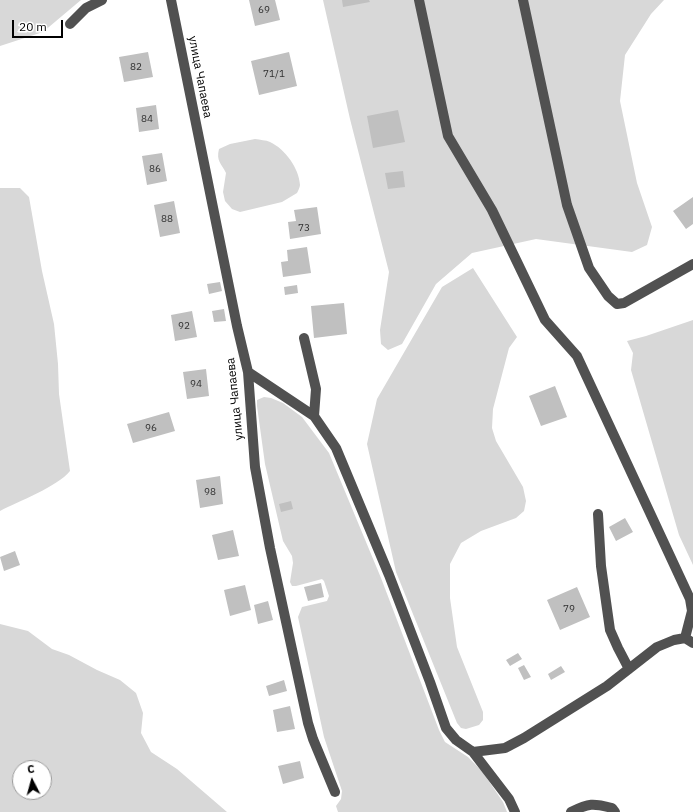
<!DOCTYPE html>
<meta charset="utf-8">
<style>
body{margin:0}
#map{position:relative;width:693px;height:812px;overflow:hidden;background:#fff;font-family:"IBM Plex Sans",sans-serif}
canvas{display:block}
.north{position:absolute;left:12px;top:760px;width:40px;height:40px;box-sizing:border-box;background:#fff;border:1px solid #999;border-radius:50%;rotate:354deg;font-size:11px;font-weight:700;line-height:16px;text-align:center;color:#000}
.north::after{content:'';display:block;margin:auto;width:14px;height:18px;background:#000;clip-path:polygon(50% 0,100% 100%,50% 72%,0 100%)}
.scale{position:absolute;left:12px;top:20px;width:51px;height:18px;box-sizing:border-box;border:2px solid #000;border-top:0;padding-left:5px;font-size:12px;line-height:14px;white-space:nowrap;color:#000;-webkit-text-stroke:3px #fff;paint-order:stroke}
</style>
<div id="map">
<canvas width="693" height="812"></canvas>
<div class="north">С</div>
<div class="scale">20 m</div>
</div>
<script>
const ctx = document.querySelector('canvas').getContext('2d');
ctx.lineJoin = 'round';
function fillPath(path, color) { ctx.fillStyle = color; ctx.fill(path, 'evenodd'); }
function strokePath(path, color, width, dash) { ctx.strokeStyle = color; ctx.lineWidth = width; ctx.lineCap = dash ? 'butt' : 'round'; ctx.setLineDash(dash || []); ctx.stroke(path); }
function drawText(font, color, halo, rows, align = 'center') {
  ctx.font = font + ' "IBM Plex Sans",sans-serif'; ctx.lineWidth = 4; ctx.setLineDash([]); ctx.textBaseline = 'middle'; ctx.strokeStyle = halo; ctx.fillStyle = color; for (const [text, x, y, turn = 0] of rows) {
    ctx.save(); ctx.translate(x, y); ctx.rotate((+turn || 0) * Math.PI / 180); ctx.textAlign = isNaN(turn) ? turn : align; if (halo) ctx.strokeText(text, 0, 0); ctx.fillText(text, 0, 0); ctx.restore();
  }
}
const green = new Path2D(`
 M0,0H81L43,32L0,46Z
 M323,0H664L651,14L625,55L620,101L637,183L652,227L647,245L632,252L536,239L472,253L436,284L402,344L388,350L381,344L380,330L389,272L350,119Z
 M255,139C260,140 266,140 270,142C285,149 299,168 300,185C300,187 298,191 297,193L282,202L240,212L232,209L225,201L223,192L226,173C221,163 216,161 219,149L230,144Z
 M0,188H20L29,197L42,271L54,324L58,364L59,394L70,471C57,487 19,501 0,511Z
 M473,268L517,337L509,348L493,409L492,428L496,441L523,487L526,501L524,511L516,518L481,531L461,543L450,564V598L457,647L483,712V720L479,725L466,729L461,728L457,723L396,572L367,444L377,399L442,287Z
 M693,320V565L679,535L631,370L633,353L627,341L646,336Z
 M264,397L271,398L283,403L302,417L329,453L381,578L439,730L445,742L468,757L482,771L503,802L507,812H338L336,806L341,799L342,791L324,737L298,617L302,607L327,601L329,596L324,581L322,579L296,586H292L290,582L293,563L292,556L283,541L265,464L257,406V400Z
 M0,624L28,631L52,649L69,655L97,670L120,680L136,693L143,713L141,733L151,752L177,769L227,812H0ZM20,768H44V792H20Z`);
const building = new Path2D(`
 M249,0H275L280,20L255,26Z
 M342,0H369L370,2L343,7Z
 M148,52L153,77L124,82L119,57Z
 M289,52L297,86L259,95L251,61Z
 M156,105L159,129L139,132L136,108Z
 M398,110L405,142L373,148L367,116Z
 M162,153L167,181L147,185L142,156Z
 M403,171L405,187L388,189L385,173Z
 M693,197V224L686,229L673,211Z
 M174,201L180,233L160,237L154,205Z
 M317,207L321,234L290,239L288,222L296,221L294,210Z
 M307,247L311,273L283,277L281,262L288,261L287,250Z
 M220,282L222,291L209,294L207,284Z
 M297,285L298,293L285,295L284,287Z
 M344,303L347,334L314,338L311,306Z
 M224,309L226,321L214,322L212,311Z
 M192,311L197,337L175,341L171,315Z
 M206,369L209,396L187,399L183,372Z
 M555,386L567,417L541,426L529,396Z
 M169,412L175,431L133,443L127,424Z
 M220,476L223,504L200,508L196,480Z
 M291,501L293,509L281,512L279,504Z
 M625,518L633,532L616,541L609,527Z
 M233,530L239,556L218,560L212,535Z
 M15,551L20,565L4,571L0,557Z
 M321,583L324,597L308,601L304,587Z
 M245,585L251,610L230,616L224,590Z
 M577,587L590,617L560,630L547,600Z
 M268,601L273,620L258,624L254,605Z
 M518,653L522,659L510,666L506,660Z
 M524,665L531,677L524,680L518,668Z
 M561,666L565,672L551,680L548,674Z
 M284,680L287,691L269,696L266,686Z
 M290,706L295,729L277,732L273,710Z
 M300,761L304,778L283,784L278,766Z`);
const minor = new Path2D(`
 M171,0L237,326L248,372L255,467L270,548L308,723L313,739L335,792
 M419,0L448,136L492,210L545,320L577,356L690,599L692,611L685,638
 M523,0L567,205L589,268L608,296L617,304L624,303L693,264
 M70,24L86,8L102,0
 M304,338L316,389L314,416
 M248,372L314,416L336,448L389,575L430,682L446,728L456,740L473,752L509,799L515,812
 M598,514L601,566L610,630L618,648L629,669
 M473,752L505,748L524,738L607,686L657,647L674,640L685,638L693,643
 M571,812C589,803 593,803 612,808L615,812`);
const numberNames = [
 ["69",264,10],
 ["82",136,67],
 ["71/1",274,74],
 ["84",147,119],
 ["86",155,169],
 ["88",167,219],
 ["73",304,228],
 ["92",184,326],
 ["94",196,384],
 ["96",151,428],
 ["98",210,492],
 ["79",569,609]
];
const streetNames = [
 ["улица Чапаева",200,77,79],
 ["улица Чапаева",235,399,-96]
];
fillPath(green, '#d8d8d8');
fillPath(building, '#c0c0c0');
strokePath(minor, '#515151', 10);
drawText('10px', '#303030', null, numberNames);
drawText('12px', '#000', '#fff', streetNames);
</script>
